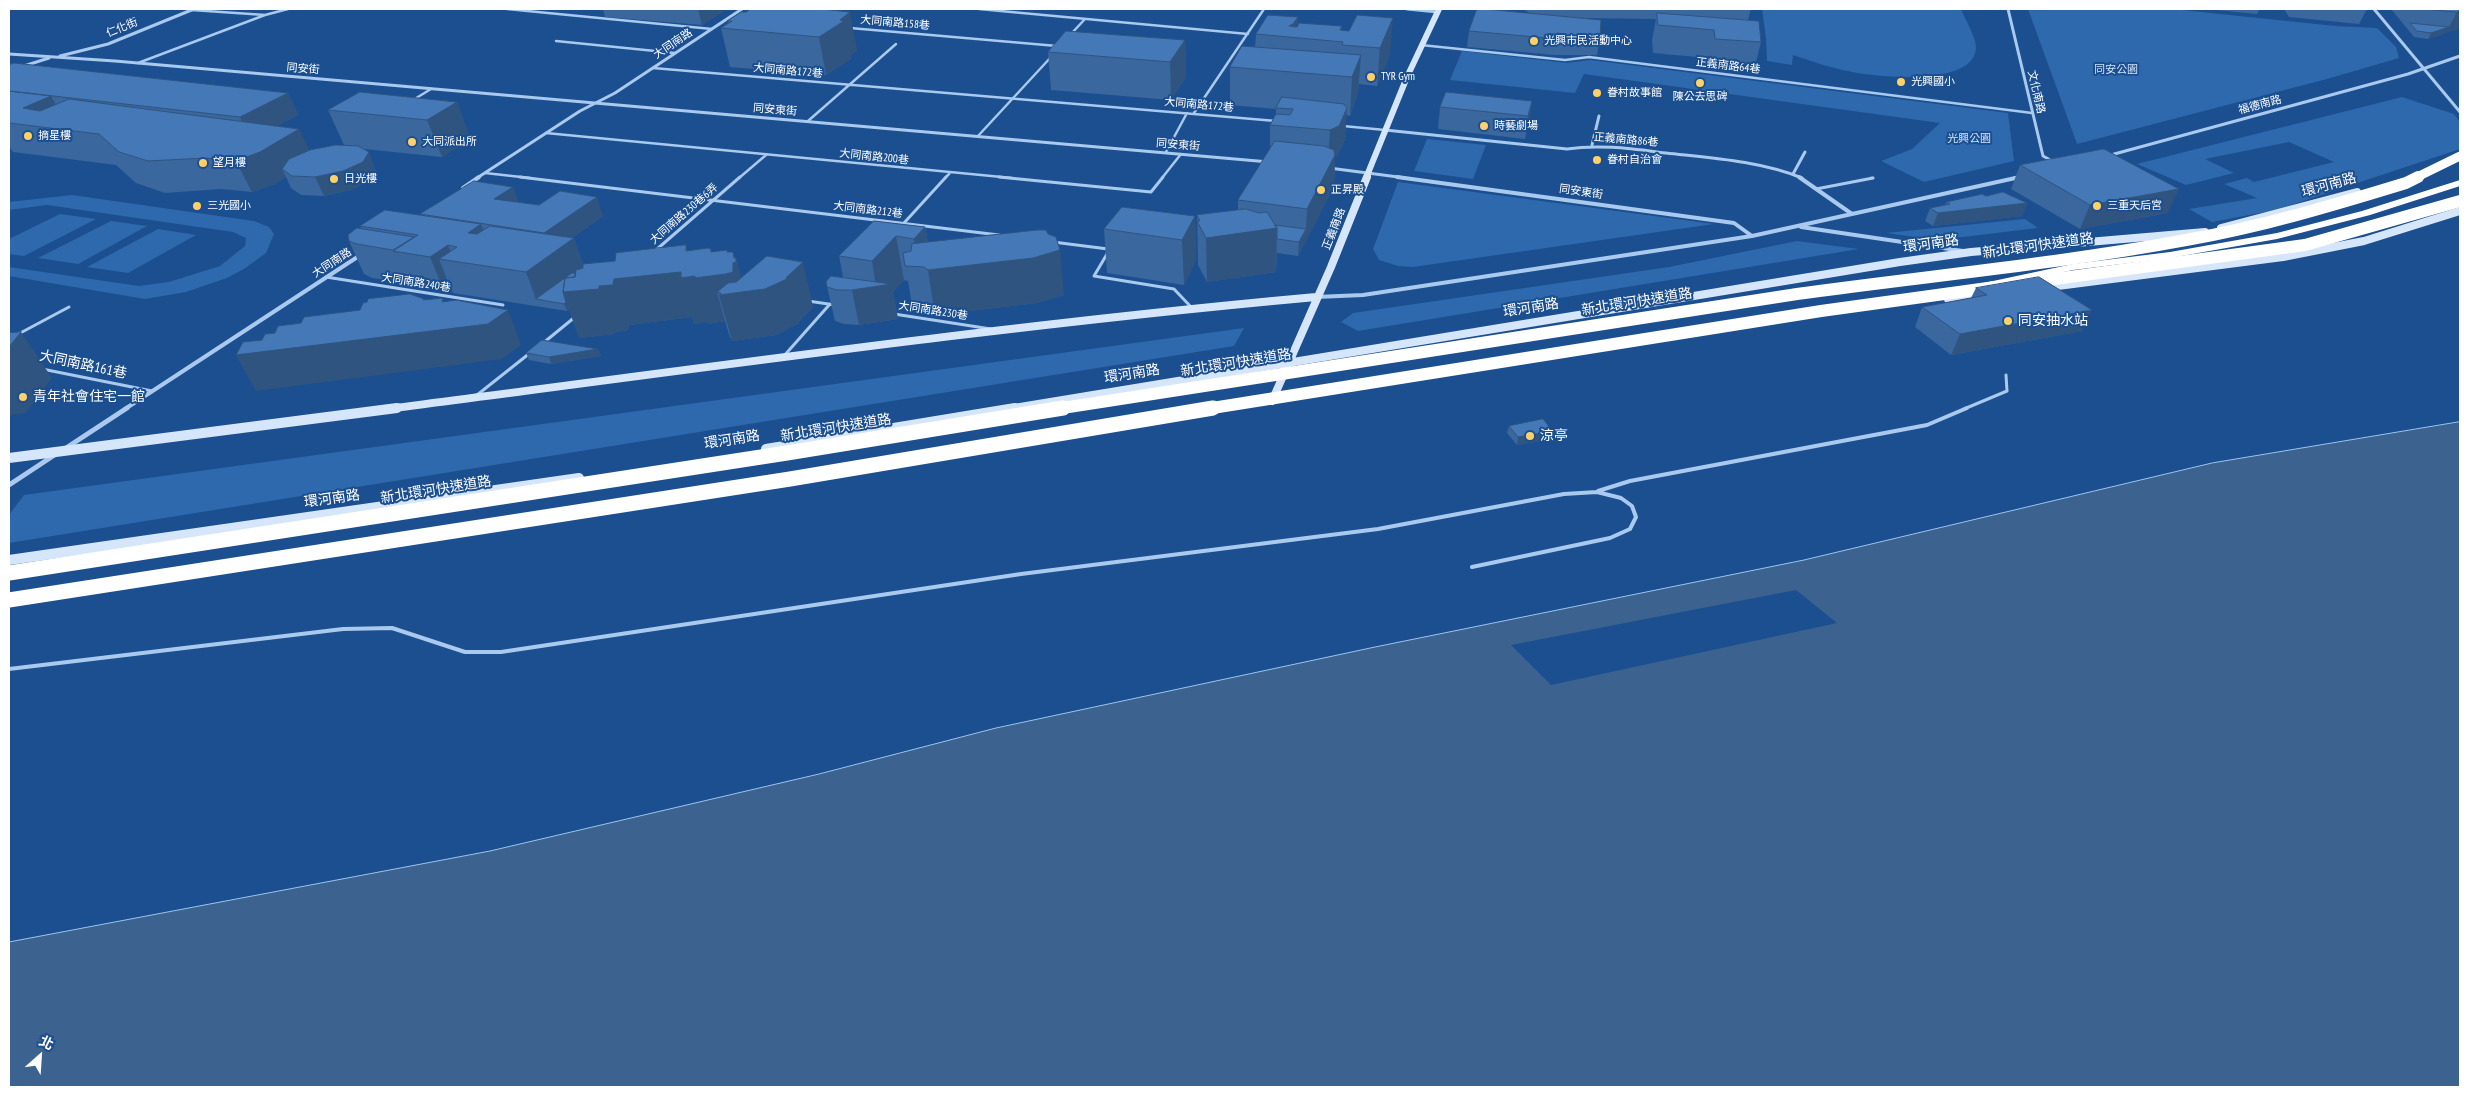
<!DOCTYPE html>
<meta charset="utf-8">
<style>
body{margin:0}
#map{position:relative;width:2469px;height:1096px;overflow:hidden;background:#1b4f8f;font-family:"PT Sans Narrow","Noto Sans TC",sans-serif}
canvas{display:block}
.frame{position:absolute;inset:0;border:10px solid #fff;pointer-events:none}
.north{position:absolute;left:15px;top:1031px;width:50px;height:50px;-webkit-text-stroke:4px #1b4f8f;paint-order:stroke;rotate:26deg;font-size:14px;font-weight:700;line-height:20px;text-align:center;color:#fff}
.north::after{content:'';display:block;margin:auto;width:18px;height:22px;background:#fff;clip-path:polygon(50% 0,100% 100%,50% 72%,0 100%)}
</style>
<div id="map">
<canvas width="2469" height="1096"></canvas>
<div class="frame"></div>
<div class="north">北</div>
</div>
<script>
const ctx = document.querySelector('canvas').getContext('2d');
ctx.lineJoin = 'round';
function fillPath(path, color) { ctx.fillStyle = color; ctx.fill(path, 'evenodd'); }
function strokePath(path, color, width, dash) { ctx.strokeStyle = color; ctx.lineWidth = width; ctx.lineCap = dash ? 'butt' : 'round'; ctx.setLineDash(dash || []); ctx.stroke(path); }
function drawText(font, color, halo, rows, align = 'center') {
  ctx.font = font + ' "PT Sans Narrow","Noto Sans TC",sans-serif'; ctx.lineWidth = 4; ctx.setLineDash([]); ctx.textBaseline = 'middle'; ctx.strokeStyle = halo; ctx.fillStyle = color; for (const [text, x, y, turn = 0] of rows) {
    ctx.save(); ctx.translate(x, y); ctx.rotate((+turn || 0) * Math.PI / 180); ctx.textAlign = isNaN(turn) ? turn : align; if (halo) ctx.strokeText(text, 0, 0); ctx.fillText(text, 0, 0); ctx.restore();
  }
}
const green = new Path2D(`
 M1762,9H1961C1964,17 1977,39 1976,48C1974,87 1878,77 1852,72C1832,68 1813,62 1793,55L1792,65L1767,61L1766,38Z
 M2028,9H2172L2335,26L2377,28L2396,47L2399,58L2327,79L2077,144Z
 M1462,51L1567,63L1590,60L2008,113L2014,161L1924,182L1881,161L1912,149L1940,123L1584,74L1575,93L1450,80Z
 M2402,97L2454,114L2460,122V149L2276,210L2212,222L2189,209L2257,198L2224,184L2247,178L2254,182L2334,162L2289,142L2205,159L2234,173L2186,185L2137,164Z
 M1427,139L1486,145L1473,179L1414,171Z
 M1398,182L1714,224L1413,267L1398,266L1379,260L1373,249Z
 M72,195L254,221L269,227L274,234L266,253L244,269L227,278L186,292L145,299L9,276V267L139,286L169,282L220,266L245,246L246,238L233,232L47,205L9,210V202Z
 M60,214L96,219L24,256L9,254V239Z
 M2025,219L2038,228L1938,240L1886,233Z
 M111,221L147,226L78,264L38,258Z
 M158,229L196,235L128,273L87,267Z
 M1797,241L1859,249L1358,331L1341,322L1353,313L1669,267Z
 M1244,328L1234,346L9,543V515L24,495Z`);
const water = new Path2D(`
 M2460,422V1087H9V942L490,851L819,774L996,728L1375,647L1804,560L2212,463Z`);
const pier = new Path2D(`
 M1796,590L1837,623L1551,685L1511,645Z`);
const laneFar2 = new Path2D(`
 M507,9L712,29
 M979,9L1248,34
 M192,10L265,15L288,9
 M850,28L1057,46
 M1071,34L1085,19
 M556,41L675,53
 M1421,45L1565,60L1589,57L2032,113
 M138,63L265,15
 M653,68L1276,121
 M413,100L431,89
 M1194,113L1264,9
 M808,121L896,44
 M1343,126L1385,130
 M546,133L1012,178
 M978,136L1052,56
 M1166,152L1187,113
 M485,173L530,178
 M739,178L766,155
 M945,178L949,174
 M1162,178L1181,154
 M1871,178H1873`);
const laneFar1 = new Path2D(`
 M520,177L999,235
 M999,177L1151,192L1163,177
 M1816,189L1873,178
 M904,223L946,177
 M1053,242L1108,249
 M656,250L740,177
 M1107,254L1094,276L1174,289L1192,308
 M326,277L503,305
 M808,301L835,305
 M894,314L991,329
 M9,339L69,307
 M542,344L575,317
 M783,357L830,304
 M42,369L152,391
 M477,395L530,353
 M1964,409L2007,391L2006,375`);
const lane = new Path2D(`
 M1598,491L1630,481L1927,425L1967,408
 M9,669L343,629L392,628L465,652H501L1021,574L1378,529L1564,494L1597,492L1621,498L1632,506L1636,517L1630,529L1610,538L1472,567`);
const streetFar2 = new Path2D(`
 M1407,9L1438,12
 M2008,9L2043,156L2054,162
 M2374,9L2460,112
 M9,54L115,61L1269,162
 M60,56L108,44L194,9
 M24,66L49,58
 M1385,130L1567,149C1600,144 1633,149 1666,153C1711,158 1760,161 1802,178
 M1592,145L1599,116
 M2107,156L2408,74L2460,56
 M1329,168L1406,178
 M1793,174L1805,152
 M477,178L580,111L615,93L742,9
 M2014,178L2021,177`);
const streetFar1 = new Path2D(`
 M1397,177L1734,223L1752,236
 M1799,177L1852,214
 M463,188L479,177
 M1801,227L1963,251
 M1316,297L1363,295L1752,236L2020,177
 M125,409L362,254`);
const street = new Path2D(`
 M66,448L127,408
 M9,485L56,454`);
const secondaryFar2 = new Path2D(`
 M1366,178L1407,77L1439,9`);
const secondaryFar1 = new Path2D(`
 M2221,228L2357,192
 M2042,288L2283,257L2364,241L2460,211
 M1948,299L1985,295
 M1272,401L1331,267L1367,177
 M387,409C697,369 1005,325 1316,297
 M1008,409L1900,262L1971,252L2205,232`);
const secondary = new Path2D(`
 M766,449L1015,408
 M9,458L397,408
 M9,560L579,478`);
const highway = new Path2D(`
 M2460,180V186L2370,215L2277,239L2170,258L2073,270L1979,290L1973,287L1979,284L2073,264L2170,252L2277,233L2362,211Z`);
const highwayBridgeFar2 = new Path2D(`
 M2415,178L2460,156`);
const highwayBridgeFar1 = new Path2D(`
 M2025,283L2305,245L2460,201
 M1056,409C1303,369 1550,330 1797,294C1927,276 2057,264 2186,240C2261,227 2334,205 2406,183L2418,177
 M1206,409L1821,311L1995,287`);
const highwayBridge = new Path2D(`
 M9,573L787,453L1063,408
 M9,600L790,479L1213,408`);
const wall = new Path2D(`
 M603,9H727L702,25L605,17Z
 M751,9L857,50L850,56L851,59L826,75L730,67L721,28L728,23L727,21L746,12Z
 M995,9H1010L1009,10Z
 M1524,9H1751L1748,20L1761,42L1754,70L1709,67L1708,58L1653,53L1652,40L1656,19L1585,18L1600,39L1597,55H1555L1467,47L1469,31L1529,13Z
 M2206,9H2260L2257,14Z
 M2284,9H2367L2359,24L2289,17Z
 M2391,9H2460V28L2428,39L2414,37Z
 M1297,26L1349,31L1390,54L1377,86L1359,84L1358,93L1350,116L1346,115L1345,139L1337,157H1335L1334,186L1298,256L1277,253L1276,272L1207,282L1198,265L1197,215L1238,210V200L1270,149V125L1276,115V109L1230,105V67L1255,47L1256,34Z
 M1185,40L1186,77L1171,100L1051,90L1048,52Z
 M9,65L288,93L298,115L277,126L309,150L344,145L328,110L457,102L470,139L442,157L364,149L376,171L371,180L351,190L324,196L301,195L291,188L286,177L275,184L252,192L221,189L165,193L136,183L116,165L13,152L9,146Z
 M1532,101L1529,123L1525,139L1438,129L1440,107Z
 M2020,165L2168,213L2080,229L2011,189Z
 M1986,196L2027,203L2022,216L1933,226L1925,221L1930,208L1945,205L1946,202Z
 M519,202L603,216L572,238H574L583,265L688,251L712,252L727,250L728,252L736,258L741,278L813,307L799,321V323L776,335L732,341L731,338H730L725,321L708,324L707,322L694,324L692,317L629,325L628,330L615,332L614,334L579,338L569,309L567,311L453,293L450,287L444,291L408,285L407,283L372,278L364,274L349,241L361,229L360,226L420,215V214Z
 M1195,216L1196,260L1184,285L1107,273L1104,229Z
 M874,221L925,227L928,243L1064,295L1037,303L935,315L932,312L913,311L908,281L904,280L893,292L898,319L859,325L844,324L835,321L826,282L843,277L839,256Z
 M1976,288L2082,331L1951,355L1915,327L1922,307L1971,298Z
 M598,349L601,356L551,364L529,360L526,353Z
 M1509,426L1553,431L1552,439L1517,445L1507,433Z`);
const shadedWall = new Path2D(`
 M698,9H727L702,25Z
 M2460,11V28L2428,39L2431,33L2449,27L2457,12Z
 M850,12L857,50L850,56L851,59L826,75L819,37Z
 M1298,17L1297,38L1289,26Z
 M1393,18L1390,54L1377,86L1380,48Z
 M1185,40L1186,77L1171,100L1170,62Z
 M1361,55L1358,93L1350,116L1352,77Z
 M288,93L298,115L251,140L240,117Z
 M51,96L68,126L23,108Z
 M1532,101L1529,123L1525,139L1528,116Z
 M457,102L470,139L442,157L427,120Z
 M1347,108L1345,139L1337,157H1335L1334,186L1298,256L1299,242L1306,230L1307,209L1328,160L1330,130Z
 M299,129L314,160L282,169L286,177L275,184L252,192L236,161Z
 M369,152L376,171L371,180L351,190L324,196L315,177Z
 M513,187L520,206L494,199Z
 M2179,189L2168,213L2080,229L2090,205Z
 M597,197L603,216L551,253L544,233Z
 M2027,203L2022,216L1933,226L1938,213Z
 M1195,216L1196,260L1184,285L1182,240Z
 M481,224L494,257L481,266L468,233Z
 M925,227L932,269L1060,250L1064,295L1037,303L935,315L928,270L924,267H918L914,239Z
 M1277,228L1276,272L1207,282L1206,238Z
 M896,236L904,280L893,292L898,319L859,325L852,290L876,286L872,261Z
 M414,237L422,256L394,251L393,250Z
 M574,238L585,271L536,299L526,272Z
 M448,245L454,261L439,259L450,287L444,291L430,257Z
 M686,245L696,278L711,252V249L718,275L727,250L733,272V252L736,262V258L745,291L786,278L803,262L813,307L799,321V323L776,335L732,341L719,295L721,293L717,292L725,321L708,324L707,322L694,324L692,317L629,325L628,330L615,332L614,334L579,338L569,309L567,311L564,304L563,292L599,286L614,279L686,251Z
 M443,298L456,328L508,310L521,345L502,359L256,391L236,355L423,300L424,299L438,330L442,302Z
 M2092,310L2082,331L1951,355L1960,334Z
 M21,332L52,378L26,413L9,415V344Z
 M598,349L601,356L551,364L549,357Z
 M1553,431L1552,439L1517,445L1518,437Z`);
const building = new Path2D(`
 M751,9H821L850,12L840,20L844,21L819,37L721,28L732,21H727L741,12H746Z
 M1477,9H1485L1601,20L1600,39H1558L1469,31Z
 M2424,9H2460V11L2457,12Z
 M1657,13L1759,21L1761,42L1715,39L1714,30L1658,25Z
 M1268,15L1298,17L1293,24L1289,26L1297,27L1299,23L1342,26L1340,30L1349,31L1357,15L1393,18L1380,48L1342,45L1343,42L1256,34Z
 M2410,23L2449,27L2431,33L2417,31Z
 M1066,31L1185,40L1170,62L1048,52Z
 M1242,46L1361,55L1352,77L1230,67Z
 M14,63L288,93L240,117L9,91V65Z
 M9,91L51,96L23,108L40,111L69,99L299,129L260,152L236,161L205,158L148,161L119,152L99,134L9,123Z
 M360,92L457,102L427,120L328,110Z
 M1446,92L1532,101L1528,116L1440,107Z
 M1282,97L1344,104L1347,108L1339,126L1330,130L1270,125L1276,114L1290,115L1293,109L1276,108Z
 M1275,141L1324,146L1334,150L1335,155L1307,209L1238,200Z
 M336,145L358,146L369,152L363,162L343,171L315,177L292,176L282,169L289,159L310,150Z
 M2104,149L2179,189L2090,205L2020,165Z
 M474,181L513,187L494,199L539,205L560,191L597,197L544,233L420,214Z
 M2003,192L2027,203L1938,213L1930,208L1950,204L1946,202L1982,194L1986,196Z
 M1122,207L1195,216L1182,240L1104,229Z
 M1246,209L1259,213L1267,212L1277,228L1206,238L1197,221H1200L1197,215Z
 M385,210L481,224L468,233L477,234L490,226L574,238L526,272L439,259L457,247L448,245L430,257L393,251L418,235L360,226Z
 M874,221L925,227L914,239L896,236L872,261L839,256Z
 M1275,225L1306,229L1299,242L1277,239V228Z
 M357,228L414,237L393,250L357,244L349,241L348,235Z
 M1037,230H1046L1048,234L1056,237L1060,250L1033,258L928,270L924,267L905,266L903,253L911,251L912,244Z
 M686,245V251L708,248L711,249V252L727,250V252H733L734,258H736V262L733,263V272L726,274L695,278V276L681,278V272L614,279L613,285L599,286V289L563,292L565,278L575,277L576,270L583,268V264L615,261L616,253Z
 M767,256L803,262L786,278H789L765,289L719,295L721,293L717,292L728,283L736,282Z
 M572,273H575V277L565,278L563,292L566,302L564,304L536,299Z
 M831,276L892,284L852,290H837L827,287L826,282Z
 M2039,277L2092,310L1960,334L1922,307L1987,295L1976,288Z
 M410,294L424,299L423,300L443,298L442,302L456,300L508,310L488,324L236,355L243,342L262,340L265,334L275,333L278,326L301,323L304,317L360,310L363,303L367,302L368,299Z
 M21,332L9,347V333Z
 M542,340L598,349L549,357L526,353Z
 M1543,419L1553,431L1518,437L1509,426Z`);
const markers = [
 [1534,41,5,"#ffd166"],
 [1371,77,5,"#ffd166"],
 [1901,82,5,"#ffd166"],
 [1700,83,5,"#ffd166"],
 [1597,93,5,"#ffd166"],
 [1484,126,5,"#ffd166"],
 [28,136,5,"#ffd166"],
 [412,142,5,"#ffd166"],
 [1597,160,5,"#ffd166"],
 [203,163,5,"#ffd166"],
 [334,179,5,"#ffd166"],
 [1321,190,5,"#ffd166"],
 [197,206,5,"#ffd166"],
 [2097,206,5,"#ffd166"],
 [2008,321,5,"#ffd166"],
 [23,397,5,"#ffd166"],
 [1530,436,5,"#ffd166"]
];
const farStreetnames = [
 ["大同南路158巷",895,23,5],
 ["仁化街",122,28,-22],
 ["大同南路",673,44,-34],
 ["正義南路64巷",1728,66,7],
 ["同安街",303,69,5],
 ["大同南路172巷",788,71,5],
 ["文化南路",2036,92,77],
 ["大同南路172巷",1199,105,5],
 ["福德南路",2260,105,-15],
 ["同安東街",775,110,5],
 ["正義南路86巷",1626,140,5],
 ["同安東街",1178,145,5],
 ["大同南路200巷",874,157,6],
 ["同安東街",1581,192,8],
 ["大同南路212巷",868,210,7],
 ["大同南路230巷6弄",684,214,-41],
 ["正義南路",1334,229,-69],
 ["大同南路",332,263,-33],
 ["大同南路240巷",416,283,9],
 ["大同南路230巷",933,311,9]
];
const farPoinames = [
 ["光興市民活動中心",1544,41],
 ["TYR Gym",1381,77],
 ["光興國小",1911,82],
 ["眷村故事館",1607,93],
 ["陳公去思碑",1700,97,"center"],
 ["時藝劇場",1494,126],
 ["摘星樓",38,136],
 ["大同派出所",422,142],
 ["眷村自治會",1607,160],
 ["望月樓",213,163],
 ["日光樓",344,179],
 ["正昇殿",1331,190],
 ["三光國小",207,206],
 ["三重天后宮",2107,206]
];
const farParknames = [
 ["同安公園",2116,70],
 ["光興公園",1969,139]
];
const streetNames = [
 ["環河南路",2329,185,-15],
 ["環河南路",1931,244,-8],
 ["新北環河快速道路",2038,246,-8],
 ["新北環河快速道路",1637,302,-9],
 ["環河南路",1531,308,-9],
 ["新北環河快速道路",1236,363,-9],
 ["大同南路161巷",83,365,12],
 ["環河南路",1132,374,-9],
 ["新北環河快速道路",836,428,-9],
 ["環河南路",732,440,-9],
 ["新北環河快速道路",436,490,-9],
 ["環河南路",332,499,-8]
];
const poiNames = [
 ["同安抽水站",2018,321],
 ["青年社會住宅一館",33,397],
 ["涼亭",1540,436]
];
fillPath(green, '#2e69ad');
fillPath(water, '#3c6290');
strokePath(water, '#9cc4f0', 1);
fillPath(pier, '#1b4f8f');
strokePath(laneFar2, '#a9c9ee', 2.5);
strokePath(laneFar1, '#a9c9ee', 3);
strokePath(lane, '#a9c9ee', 4);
strokePath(streetFar2, '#a9c9ee', 3);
strokePath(streetFar1, '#a9c9ee', 4);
strokePath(street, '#a9c9ee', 5);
strokePath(secondaryFar2, '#d6e6fa', 6);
strokePath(secondaryFar1, '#d6e6fa', 8);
strokePath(secondary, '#d6e6fa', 10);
fillPath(highway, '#fff');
strokePath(highwayBridgeFar2, '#fff', 9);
strokePath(highwayBridgeFar1, '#fff', 12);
strokePath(highwayBridge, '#fff', 15);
fillPath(wall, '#3a679d');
fillPath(shadedWall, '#305480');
fillPath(building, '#4478b7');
strokePath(building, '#305480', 1);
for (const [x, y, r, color] of markers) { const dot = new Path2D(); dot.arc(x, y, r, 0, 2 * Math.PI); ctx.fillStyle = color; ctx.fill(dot); strokePath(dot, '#1b4f8f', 2); }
drawText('11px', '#fff', '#1b4f8f', farStreetnames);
drawText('11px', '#fff', '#1b4f8f', farPoinames, 'left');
drawText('11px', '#cfe3fa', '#1b4f8f', farParknames);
drawText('14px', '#fff', '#1b4f8f', streetNames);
drawText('14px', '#fff', '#1b4f8f', poiNames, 'left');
</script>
